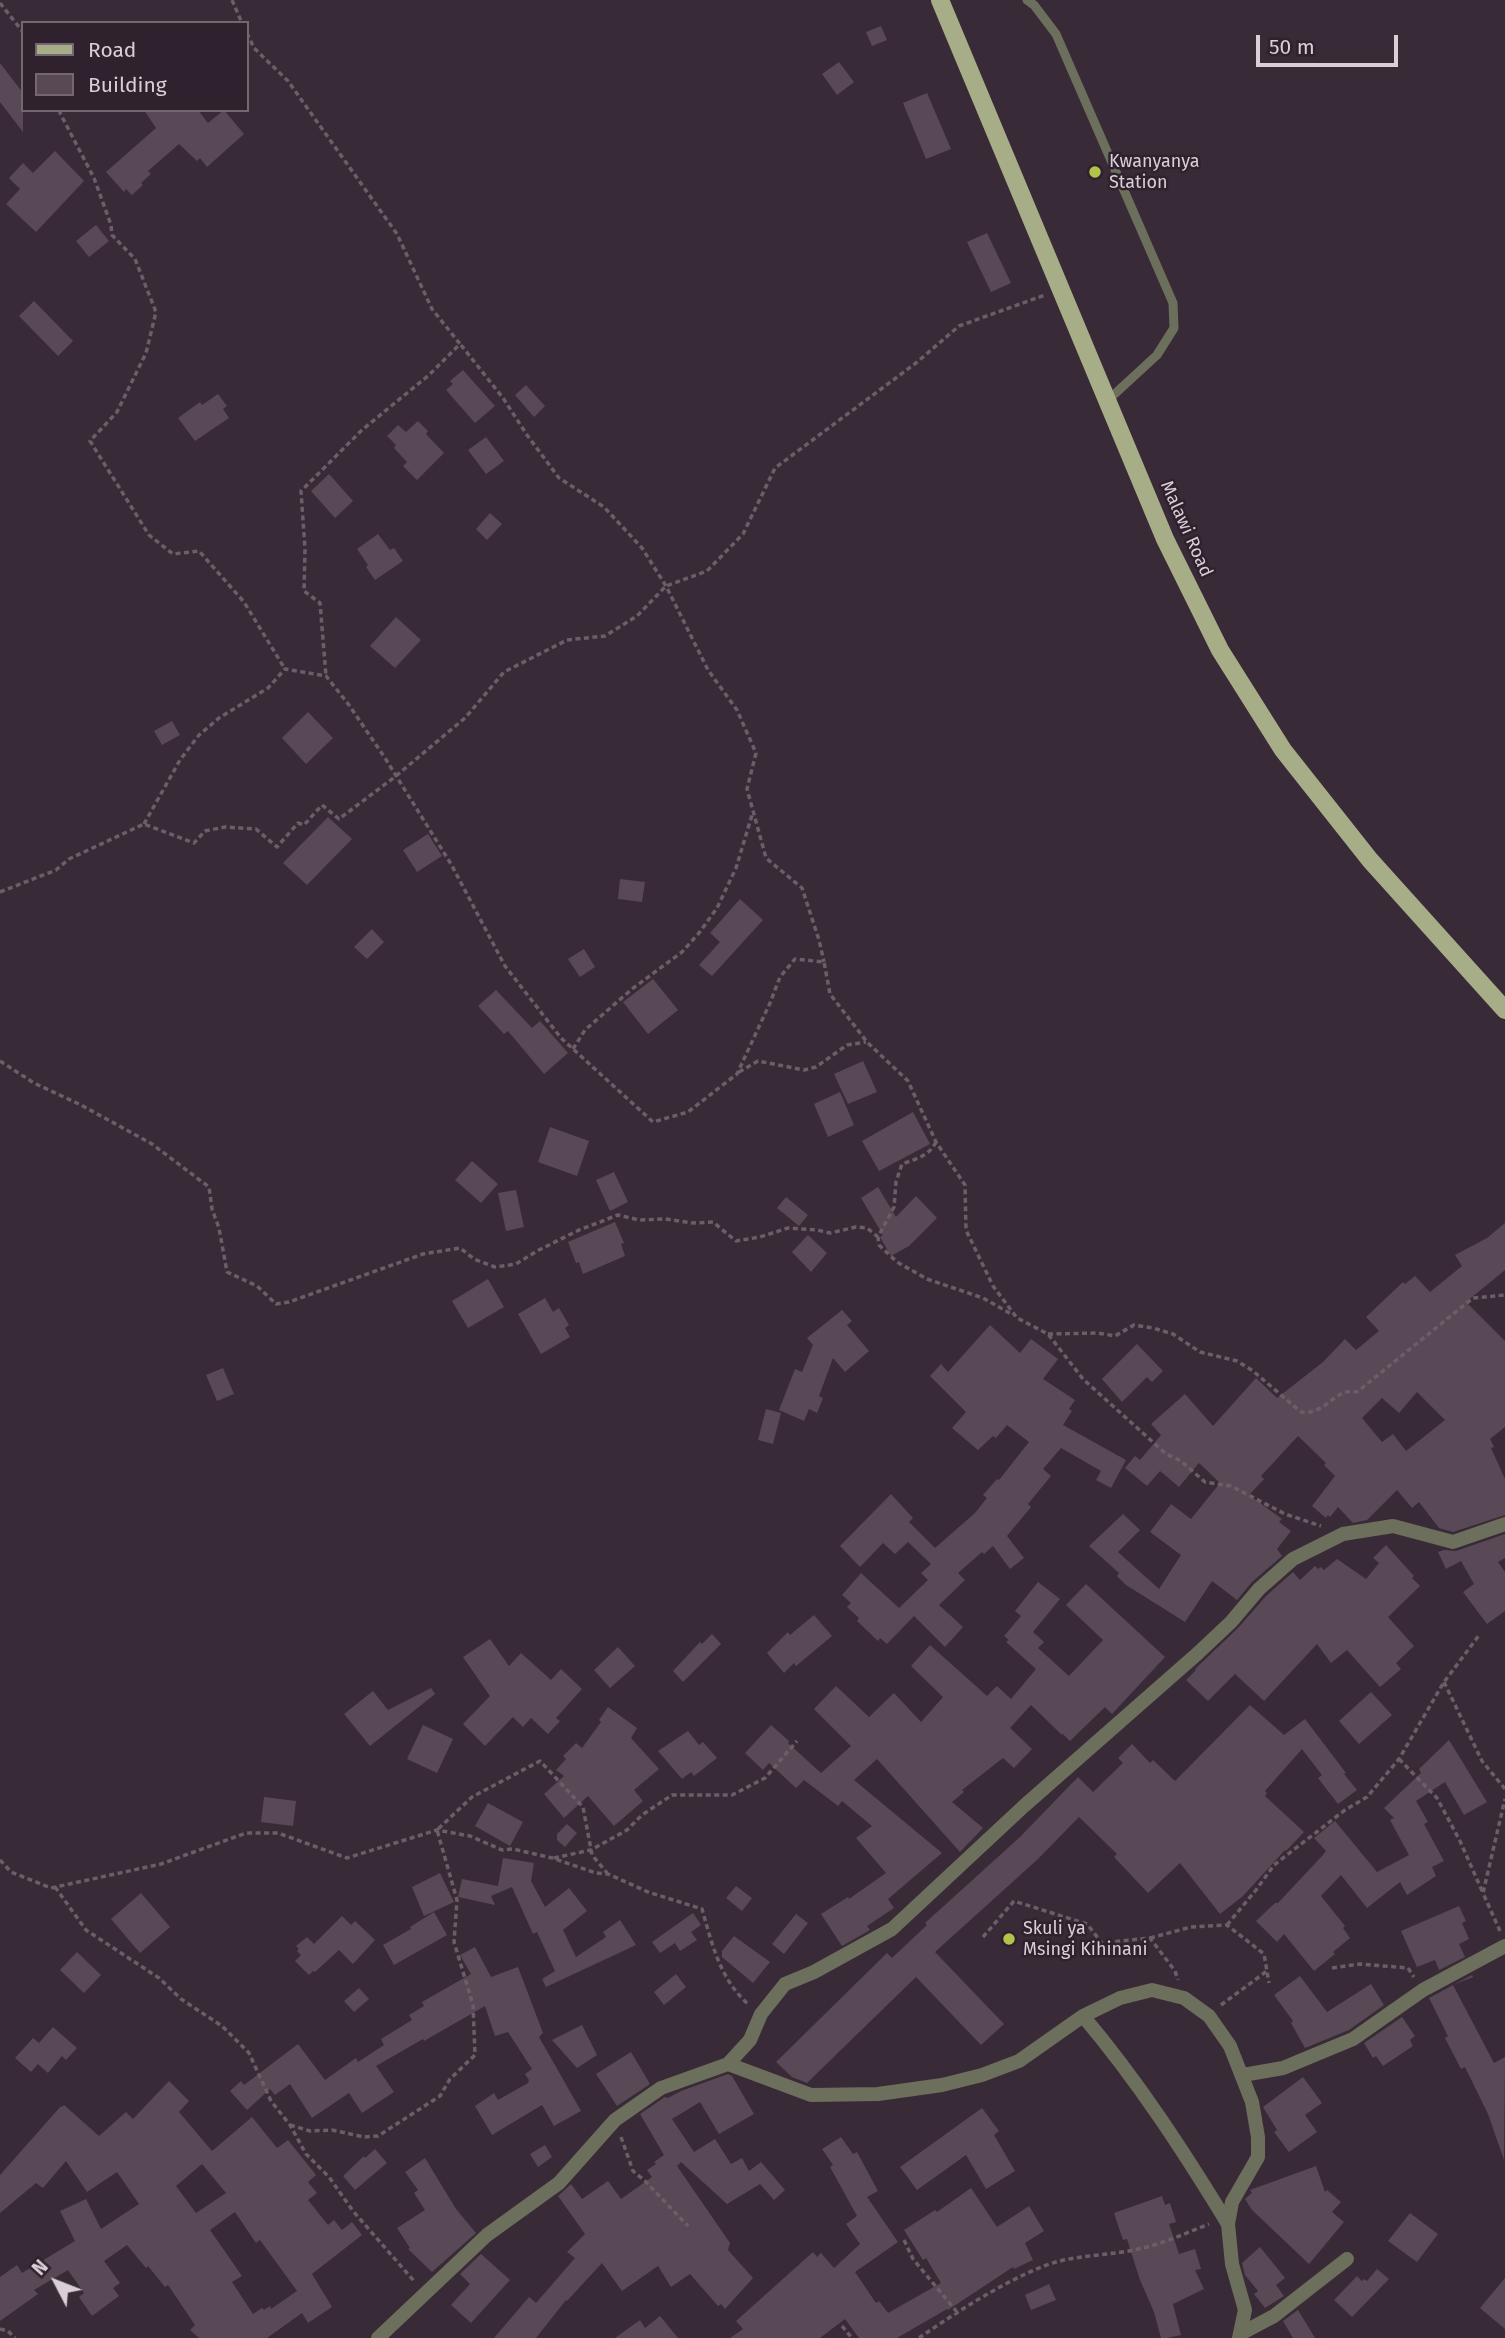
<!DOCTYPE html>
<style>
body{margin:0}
#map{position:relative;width:1505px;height:2338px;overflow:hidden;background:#392a37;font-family:"Fira Sans",sans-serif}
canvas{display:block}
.legend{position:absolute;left:21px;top:21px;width:228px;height:91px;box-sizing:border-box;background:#2f212d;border:2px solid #736771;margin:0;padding:9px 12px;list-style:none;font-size:21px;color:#d8cfd7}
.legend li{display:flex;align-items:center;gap:14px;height:35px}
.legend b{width:35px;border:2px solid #736771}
.north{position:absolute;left:21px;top:2247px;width:70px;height:70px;-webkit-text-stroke:5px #2f212d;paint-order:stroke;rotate:312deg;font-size:19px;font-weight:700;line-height:28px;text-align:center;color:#d8cfd7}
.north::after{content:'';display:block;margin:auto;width:24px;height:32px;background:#d8cfd7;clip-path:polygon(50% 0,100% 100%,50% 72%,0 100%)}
.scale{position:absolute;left:1256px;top:35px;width:142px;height:32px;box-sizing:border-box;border:4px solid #d8cfd7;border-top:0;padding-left:9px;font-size:21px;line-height:24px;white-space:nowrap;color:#d8cfd7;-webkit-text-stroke:5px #2f212d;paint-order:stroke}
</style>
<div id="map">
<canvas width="1505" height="2338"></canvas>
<ul class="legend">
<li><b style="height:9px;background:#a7ae87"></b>Road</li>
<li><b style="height:19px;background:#594957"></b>Building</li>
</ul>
<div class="north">N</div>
<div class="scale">50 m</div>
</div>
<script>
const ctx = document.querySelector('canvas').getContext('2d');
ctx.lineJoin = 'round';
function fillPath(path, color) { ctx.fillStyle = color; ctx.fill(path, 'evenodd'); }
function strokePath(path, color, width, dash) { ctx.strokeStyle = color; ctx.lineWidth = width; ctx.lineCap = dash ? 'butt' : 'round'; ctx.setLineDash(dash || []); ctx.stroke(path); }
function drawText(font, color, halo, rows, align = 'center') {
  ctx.font = font + ' "Fira Sans",sans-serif'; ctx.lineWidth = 5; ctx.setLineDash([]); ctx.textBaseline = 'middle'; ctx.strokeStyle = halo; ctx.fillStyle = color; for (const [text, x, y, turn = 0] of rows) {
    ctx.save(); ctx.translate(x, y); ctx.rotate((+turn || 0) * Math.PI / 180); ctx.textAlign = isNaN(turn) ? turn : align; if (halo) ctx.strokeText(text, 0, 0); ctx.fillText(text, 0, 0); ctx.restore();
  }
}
const building = new Path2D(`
 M881,26L887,40L872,46L866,32Z
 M839,62L854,82L837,95L822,74Z
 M0,63L23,93V132L0,102Z
 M927,93L951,149L926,159L903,103Z
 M144,110H198L208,123L224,110L244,134L207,167L200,158L197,161L179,144L148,171L151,174L141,183L143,185L132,195L126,189L124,192L106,172L156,128Z
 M55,151L84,181L36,232L6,204L20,189L9,178L23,163L33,173Z
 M96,225L109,241L89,257L76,241Z
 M987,233L1011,283L991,292L967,242Z
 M34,301L73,341L58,356L19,316Z
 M463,370L495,406L475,423L446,390L453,384L450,381Z
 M526,385L545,406L534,417L515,395Z
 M218,394L227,406L223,409L229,418L195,441L178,418L200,402L202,405Z
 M418,421L428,431L426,434L444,453L417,480L403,466L407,462L394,448L396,445L387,436L398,425L406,432Z
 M486,437L504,461L486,474L468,450Z
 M329,474L353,501L335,518L311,491Z
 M490,513L502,524L487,540L476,529Z
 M378,534L390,550L394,548L403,561L375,580L366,567L368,565L357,549Z
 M396,617L421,640L395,668L370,646Z
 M308,712L333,738L306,764L282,738Z
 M172,721L180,735L162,745L154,731Z
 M328,817L352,839L307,885L283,863Z
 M428,834L442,856L417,872L403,850Z
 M620,879L645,882L642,902L618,899Z
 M740,899L763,920L712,976L699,965L720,942L710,933Z
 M372,929L384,942L367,959L354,947Z
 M584,949L595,967L580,977L568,959Z
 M653,979L678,1010L648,1034L623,1002Z
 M496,990L532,1028L540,1021L568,1053L544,1074L508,1031L504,1034L478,1006Z
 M863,1061L877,1092L848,1104L834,1074Z
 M840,1092L854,1125L828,1137L814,1104Z
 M913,1112L930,1144L879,1171L862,1141Z
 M550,1127L589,1141L577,1176L538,1162Z
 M472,1161L498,1184L481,1203L455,1180Z
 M614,1172L628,1202L610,1211L596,1180Z
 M878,1187L896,1217L916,1196L937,1218L909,1246L891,1256L880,1237L883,1235L861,1198Z
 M516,1190L524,1227L506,1231L498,1193Z
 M786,1197L808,1215L799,1226L777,1208Z
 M615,1222L624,1243L621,1244L625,1256L583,1274L579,1262L576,1263L568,1242Z
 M1505,1223V1270L1466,1302L1505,1341V1427L1490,1439L1494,1447L1491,1448L1505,1479V1515L1453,1532L1439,1528L1419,1502L1412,1508L1397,1490L1367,1520L1353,1523L1338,1507L1330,1517L1328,1515L1326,1518L1312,1506L1335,1476L1324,1465L1326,1463L1298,1436L1261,1476L1264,1479L1249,1495L1282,1519L1279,1522L1291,1531L1277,1549L1282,1556L1252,1582L1237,1600L1212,1581L1185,1622L1126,1585L1117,1576L1119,1573L1089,1546L1123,1514L1140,1530L1118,1552L1159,1589L1181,1555L1150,1532L1171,1504L1191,1519L1220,1483L1199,1463L1179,1487L1160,1471L1147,1486L1125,1468L1135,1456L1140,1460L1161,1435L1151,1424L1185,1394L1213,1426L1256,1378L1277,1398L1323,1362L1345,1339L1356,1350L1379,1331L1366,1317L1403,1282L1405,1284L1415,1276L1430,1292L1462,1266L1455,1255L1487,1238ZM1417,1392L1445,1420L1406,1451L1393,1434L1382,1442L1362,1418L1382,1398L1399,1413Z
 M808,1235L827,1253L811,1272L792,1252Z
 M488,1279L504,1307L468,1328L452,1301Z
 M545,1298L553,1312L559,1308L569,1325L565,1328L570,1337L541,1354L518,1314Z
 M842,1310L852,1321L847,1325L869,1351L845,1372L833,1358L819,1396L823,1398L817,1413L809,1409L804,1421L779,1410L795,1369L802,1372L813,1345L807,1338Z
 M990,1325L1020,1353L1031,1339L1058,1359L1043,1379L1075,1400L1069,1409L1072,1411L1063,1425L1126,1460L1111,1488L1096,1480L1101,1471L1061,1448L1043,1469L1051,1476L1028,1504L1031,1507L1007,1536L1024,1558L1010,1569L993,1546L984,1554L982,1552L958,1573L965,1580L939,1605L963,1627L945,1647L914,1616L887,1644L880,1638L878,1641L857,1621L859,1618L847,1607L851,1603L842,1595L861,1573L899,1608L928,1580L921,1573L931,1564L908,1542L895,1554L883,1543L860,1567L840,1546L891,1494L913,1518L909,1522L935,1548L975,1513L987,1498L983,1495L997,1479L999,1480L1029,1442L1007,1425L996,1438L993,1436L978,1450L952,1428L966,1412L930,1376L941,1364L948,1372Z
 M1137,1344L1163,1371L1152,1382L1147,1377L1122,1402L1102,1379Z
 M223,1368L234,1394L217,1401L206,1375Z
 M766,1409L781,1413L773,1444L758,1440Z
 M1505,1534V1558L1498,1562L1505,1572V1611L1487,1624L1463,1592L1474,1584L1461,1561L1446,1569L1438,1552L1444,1550L1456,1551Z
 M1386,1545L1414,1576L1412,1578L1420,1586L1388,1617L1414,1646L1396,1663L1401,1669L1380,1687L1347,1650L1331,1663L1317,1644L1264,1701L1235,1674L1208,1701L1186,1680L1196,1670L1195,1669L1238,1628L1266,1596L1293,1572L1300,1580L1315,1566L1318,1569L1321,1567L1324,1570L1337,1559L1366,1579L1379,1563L1373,1558Z
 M1038,1582L1060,1599L1033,1632L1044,1642L1038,1648L1069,1676L1103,1640L1066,1605L1086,1584L1165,1657L1112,1714L1105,1707L1070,1741L1063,1734L1062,1735L1031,1705L1010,1728L1032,1749L1014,1768L1003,1758L962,1790L964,1792L952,1802L983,1828L960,1852L877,1759L854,1780L942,1853L888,1899L894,1908L867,1926L870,1930L842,1946L821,1914L848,1897L849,1899L886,1873L856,1838L872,1826L842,1801L838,1806L804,1780L796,1788L769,1763L763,1770L745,1753L771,1725L789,1741L788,1743L821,1773L851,1746L814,1709L836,1686L869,1717L894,1693L921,1722L943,1697L911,1666L930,1645L987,1696L997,1686L1011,1699L1036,1669L1006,1642L1009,1640L1004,1636L1021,1616L1015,1611Z
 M814,1615L832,1636L796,1666L794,1663L784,1673L767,1653L788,1632L790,1635Z
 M712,1634L721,1644L683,1682L673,1671L700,1642L702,1644Z
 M490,1639L509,1666L521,1653L551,1680L561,1669L582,1689L556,1718L560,1721L548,1734L531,1718L523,1727L513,1717L485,1746L463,1724L490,1696L463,1657Z
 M618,1647L635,1666L610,1688L594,1670Z
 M431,1688L435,1694L370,1746L344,1714L373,1691L388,1710Z
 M1371,1692L1392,1715L1359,1744L1339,1721Z
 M1250,1705L1284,1735L1305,1719L1346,1773L1344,1774L1357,1790L1338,1804L1318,1778L1322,1775L1302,1749L1265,1791L1267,1793L1265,1796L1304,1832L1286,1851L1285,1850L1243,1896L1220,1914L1180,1863L1148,1893L1114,1857L1117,1854L1079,1817L1038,1859L935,1952L1004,2024L981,2045L916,1977L807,2083L792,2077L776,2062L887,1953L892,1958L927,1925L925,1923L1020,1837L1078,1777L1093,1792L1123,1763L1118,1758L1132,1744L1150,1763L1153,1760L1175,1781Z
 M608,1707L637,1728L631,1738L659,1769L634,1790L643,1801L614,1826L588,1796L564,1818L544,1794L564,1776L556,1770L566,1759L563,1756L576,1743L582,1748L601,1722L599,1720Z
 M423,1725L453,1739L437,1773L407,1759Z
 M688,1731L699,1745L703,1742L717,1758L694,1776L691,1772L682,1779L658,1751Z
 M1449,1740L1487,1802L1464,1815L1445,1782L1416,1801L1428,1822L1424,1824L1444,1861L1432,1867L1436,1876L1407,1895L1400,1882L1367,1908L1341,1875L1321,1896L1345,1926L1343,1928L1350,1938L1333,1952L1335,1954L1314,1971L1284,1934L1277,1942L1256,1921L1275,1903H1278L1322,1856L1326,1851L1314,1838L1335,1821L1377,1872L1409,1855L1390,1820L1394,1818L1384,1808L1421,1773L1419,1769Z
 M264,1797L296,1801L293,1826L261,1822Z
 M488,1803L523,1822L510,1846L475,1826Z
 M567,1824L577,1833L565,1847L557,1840V1834Z
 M503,1858L534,1863L531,1881L545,1907L569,1888L587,1911L563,1930L576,1957L606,1937L603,1932L620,1920L636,1945L546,1987L542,1979L555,1971L537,1932L533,1934L512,1887L491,1896L495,1905L458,1897L462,1879L498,1886Z
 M440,1873L454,1902L424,1916L412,1887Z
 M736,1886L752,1898L742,1911L726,1898Z
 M141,1893L170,1927L140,1953L111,1919Z
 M1459,1906L1466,1921L1462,1923L1469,1939L1459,1944L1465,1957L1439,1970L1435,1960L1417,1967L1401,1931Z
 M434,1912L447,1935L394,1965L383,1945L411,1929L410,1927Z
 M693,1913L701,1925L691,1932L697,1940L680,1951L675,1943L660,1953L652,1942Z
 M796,1914L808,1923L784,1954L772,1944Z
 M342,1916L351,1925L355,1921L375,1940L353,1964L339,1950L315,1972L313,1971L309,1975L295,1961L301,1955L297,1951L299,1949L296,1946L307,1937L314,1944Z
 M734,1936L770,1962L753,1983L722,1957V1951Z
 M475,1947L491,1977L518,1967L543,2033L539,2037L581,2111L554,2126L542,2105L492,2135L475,2106L494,2093L498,2100L528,2083L529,2080L525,2074L532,2069L508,2032L495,2036L485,2006L424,2041L423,2039L376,2066L394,2092L362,2113L349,2093L312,2118L290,2084L275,2095L270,2089L247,2110L230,2091L241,2081L244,2085L298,2044L325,2080L356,2058L358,2062L384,2045L381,2039L412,2020L409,2015L424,2006L422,2002L471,1974L460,1955Z
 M77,1952L101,1975L84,1993L60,1970Z
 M676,1974L686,1987L664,2005L654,1992Z
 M1472,1975L1473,1977L1453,1985L1494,2063L1505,2057L1504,2160L1488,2114L1465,2067L1461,2069L1445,2038L1448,2036L1429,1998Z
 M1300,1976L1327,2012L1371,1984L1384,2005L1349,2030L1305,2048L1291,2023L1293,2021L1274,1995Z
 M359,1988L369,1999L354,2012L344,2001Z
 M1402,2017L1415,2036L1410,2040L1413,2046L1383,2066L1376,2056L1373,2058L1364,2043Z
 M582,2025L597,2055L577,2068L552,2040Z
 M53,2027L77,2048L66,2060L62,2056L48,2073L38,2064L31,2072L15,2058L33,2038L39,2043Z
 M631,2052L650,2084L617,2106L596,2074Z
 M728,2074L732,2076L754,2114L719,2134L700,2102L672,2119L694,2152L715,2139L731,2164L742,2158L749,2171L761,2162L785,2190L774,2200L760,2184L727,2204L681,2162L677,2166L730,2243L728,2250L753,2278L725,2309L721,2304L718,2306L690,2274L671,2287L658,2266L622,2291L602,2263L567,2301L566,2300L536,2338H494L529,2297L536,2303L575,2258L567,2252L585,2234L558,2196L571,2184L582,2199L608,2181L621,2199L652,2177L647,2170L656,2164L654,2162L664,2155L640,2114L665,2097L668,2098L681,2091Z
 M1303,2077L1322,2103L1305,2115L1317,2132L1289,2152L1274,2132L1277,2130L1263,2107Z
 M169,2081L189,2101L179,2112L212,2151L252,2117L277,2148L288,2140L316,2175L308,2182L317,2193L308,2200L328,2225L334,2220L342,2230L352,2222L362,2235L312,2274L332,2307L308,2323L302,2313L267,2338H199L190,2330L195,2325L168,2285L165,2287L148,2266L146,2268L127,2245L104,2261L120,2283L113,2288L119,2296L92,2316L79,2297L84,2293L68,2270L34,2290L38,2294L0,2321V2277L17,2265L22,2273L75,2241L60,2211L86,2199L101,2229L139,2204L117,2172L87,2192L66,2161L43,2188L36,2183L0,2213V2175L61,2106L62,2107L64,2105L99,2136L126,2112L133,2119ZM202,2164L226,2193L196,2213L176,2186ZM235,2212L256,2243L260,2240L297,2291L271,2309L270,2306L264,2310L262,2308L253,2314L232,2282L242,2276L210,2230Z
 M982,2108L999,2131L994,2135L1015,2171L986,2189L966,2155L917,2190L900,2167Z
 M841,2137L853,2154L857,2152L878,2191L867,2197L898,2242L855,2272L876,2303L879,2301L888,2313L941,2283L926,2258L923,2260L904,2230L935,2210L937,2212L971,2188L997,2227L1029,2206L1044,2231L1025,2243L1033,2260L1014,2269L1013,2267L948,2310L947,2309L897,2338H859L845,2319L820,2338H730L743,2329L736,2321L813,2252L817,2257L821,2253L834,2268L860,2244L846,2224L857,2216L830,2167L833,2165L822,2149Z
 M545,2145L552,2157L538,2167L530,2154Z
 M375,2149L387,2163L355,2190L343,2176L364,2156L365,2158Z
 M425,2158L456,2209L476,2233L432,2272L408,2249L410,2248L397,2228L425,2210L414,2193L418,2190L405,2172Z
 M1316,2166L1325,2192L1327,2190L1341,2202L1332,2212L1344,2222L1309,2264L1252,2210L1245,2199L1252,2193L1250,2190Z
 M1162,2196L1165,2205L1170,2203L1176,2222L1169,2224L1179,2254L1195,2249L1201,2269L1195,2270L1204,2289L1173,2304L1181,2335L1167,2338H1161L1154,2312L1140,2280L1127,2239L1123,2240L1114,2213Z
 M1410,2213L1438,2234L1417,2262L1388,2241Z
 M1260,2247L1285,2278L1276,2285L1284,2296L1265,2308L1254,2294L1258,2291L1245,2275L1242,2263Z
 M481,2254L510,2280L471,2323L451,2305L470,2284L460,2274Z
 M1377,2269L1389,2279L1352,2317L1334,2300L1357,2276L1362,2281L1364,2279L1367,2281Z
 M1505,2278V2329L1480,2308Z
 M1049,2284L1056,2300L1031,2310L1025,2295Z
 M1298,2310L1315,2338H1293L1283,2321Z
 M660,2316L678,2338H615L640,2320L645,2328Z`);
const path = new Path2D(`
 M232,0L242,23
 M0,3L23,32
 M247,33L254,48L288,81L397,234L432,309L460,344L429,375L362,430L301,491L305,549L304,591L320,603L326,676
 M61,110L60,113L94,178L111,225L112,235L135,259L156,312L146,353L117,412L90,441L149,535L173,554L199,551L244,602L285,669
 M461,345L503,398L527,435L559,478L604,507L642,548L666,586L708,670L737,710L756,753L747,789L766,858L802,888L819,940L824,962
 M144,824L180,760L199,735L219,718L268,688L285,669L326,676L349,705L385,758L451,864L505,966L561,1038L653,1122L688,1112L737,1074L770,1003L780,977L795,959L824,962L830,994L867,1042L908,1081L936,1142L965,1185L966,1230L993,1286L1017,1318L1048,1334L1083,1379L1166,1454L1181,1461L1205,1482L1231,1486L1285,1514L1321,1526
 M0,892L56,870L69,859L144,824L194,843L205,831L225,827L256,829L277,847L298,823L304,825L322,805L339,819L396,776L465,718L504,672L567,640L605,636L637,616L666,586L707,571L743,534L775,468L916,363L959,326L1045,295
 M573,1049L585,1030L632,989L682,952L699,933L717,908L736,868L752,815
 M0,1061L34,1083L81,1105L152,1144L209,1187L212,1209L219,1228L227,1272L257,1286L276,1304L289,1302L423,1254L460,1248L474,1259L495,1267L516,1264L537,1251L579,1230L618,1215L639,1220L665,1219L693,1223L713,1222L736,1241L760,1237L788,1228L817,1230L830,1233L856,1227L867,1228L878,1237
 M739,1072L758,1061L804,1070L816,1067L847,1045L866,1042
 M936,1142C929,1156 916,1159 902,1164L896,1182L894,1207L878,1237L879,1245L897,1262L927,1279L983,1298L1013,1315
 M1048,1334L1098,1333L1115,1336L1134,1325L1153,1328L1173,1334L1200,1352L1237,1361L1253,1371L1301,1412C1305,1412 1309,1413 1313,1411C1330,1407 1337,1388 1357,1392L1473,1298L1505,1295
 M1444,1682L1482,1761L1505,1789
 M1399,1759L1437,1798L1460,1841L1483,1893
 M554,1858L591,1850L627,1830L642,1815L672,1795H732L765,1778L797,1741
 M0,1860L11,1872L51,1888L161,1864L246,1833H278L347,1858L437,1830L470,1836L502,1850L513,1849L552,1858L596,1873L608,1874L648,1892L702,1909C712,1944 720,1979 748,2004
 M55,1887L86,1930L159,1978L181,1999L222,2026L249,2053L271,2101L290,2125L306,2154L329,2177L353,2211L414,2281
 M1227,1925L1256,1890L1274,1865L1345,1810L1367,1797L1399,1759L1444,1682L1480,1634
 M1500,1931L1483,1893L1505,1799
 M983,1937L1014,1901L1087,1924L1102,1943L1150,1938L1175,1971L1178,1980
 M1150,1938L1191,1927L1227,1925L1264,1954L1269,1983
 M1332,1968L1360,1964L1408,1968L1414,1977
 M1221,2005L1267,1971
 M290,2125L310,2131L332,2130L364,2137L378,2136L440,2096L450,2079L475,2055L473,2005L454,1942L457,1900L437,1830L472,1797L540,1761L583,1807L592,1855L607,1873
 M621,2137L633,2171L645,2181L688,2226
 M904,2240L913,2259L957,2312
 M842,2326L852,2338
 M0,2329L8,2331L15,2338
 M919,2338C957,2312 1001,2283 1044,2266C1072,2255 1104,2256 1134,2250C1160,2245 1184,2234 1209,2224`);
const service = new Path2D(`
 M1027,0L1034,5L1056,34L1173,303L1174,328L1157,355L1107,401`);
const minor = new Path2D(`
 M1083,2016C1138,2081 1184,2152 1228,2224
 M728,2064L750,2040L761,2014L785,1984L814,1972L892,1929L1024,1806L1197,1654L1231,1622L1259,1589L1293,1559L1343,1534L1393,1526L1453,1542L1505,1524
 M1243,2075L1283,2068L1353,2039L1423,1990L1505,1946
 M1242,2333L1274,2316L1347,2259
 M378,2338L487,2235L559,2183L615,2120L661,2088L728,2064L811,2095L878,2094L942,2085L982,2075L1019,2061L1083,2016L1120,1998L1152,1990L1184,1998L1209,2016L1230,2046L1252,2102L1258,2137V2157L1232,2202L1228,2224L1232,2264L1245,2310L1239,2338`);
const primary = new Path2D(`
 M940,0L1165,539L1220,650L1283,750L1370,860L1505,1010`);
const markers = [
 [1095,172,7,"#b3c24b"],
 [1009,1939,7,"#b3c24b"]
];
const poiNames = [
 ["Kwanyanya",1109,162],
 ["Station",1109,183],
 ["Skuli ya",1023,1929],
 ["Msingi Kihinani",1023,1950]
];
const streetNames = [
 ["Malawi Road",1186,529,66]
];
fillPath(building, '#594957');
strokePath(path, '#6b5e69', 3.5, [5, 3.5]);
strokePath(service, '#6c6f5c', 9);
strokePath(minor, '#6c6f5c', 14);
strokePath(primary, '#a7ae87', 18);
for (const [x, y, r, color] of markers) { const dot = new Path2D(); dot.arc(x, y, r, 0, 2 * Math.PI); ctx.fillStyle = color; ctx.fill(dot); strokePath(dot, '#2f212d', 2.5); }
drawText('18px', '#d8cfd7', '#2f212d', poiNames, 'left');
drawText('18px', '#d8cfd7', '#2f212d', streetNames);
</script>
